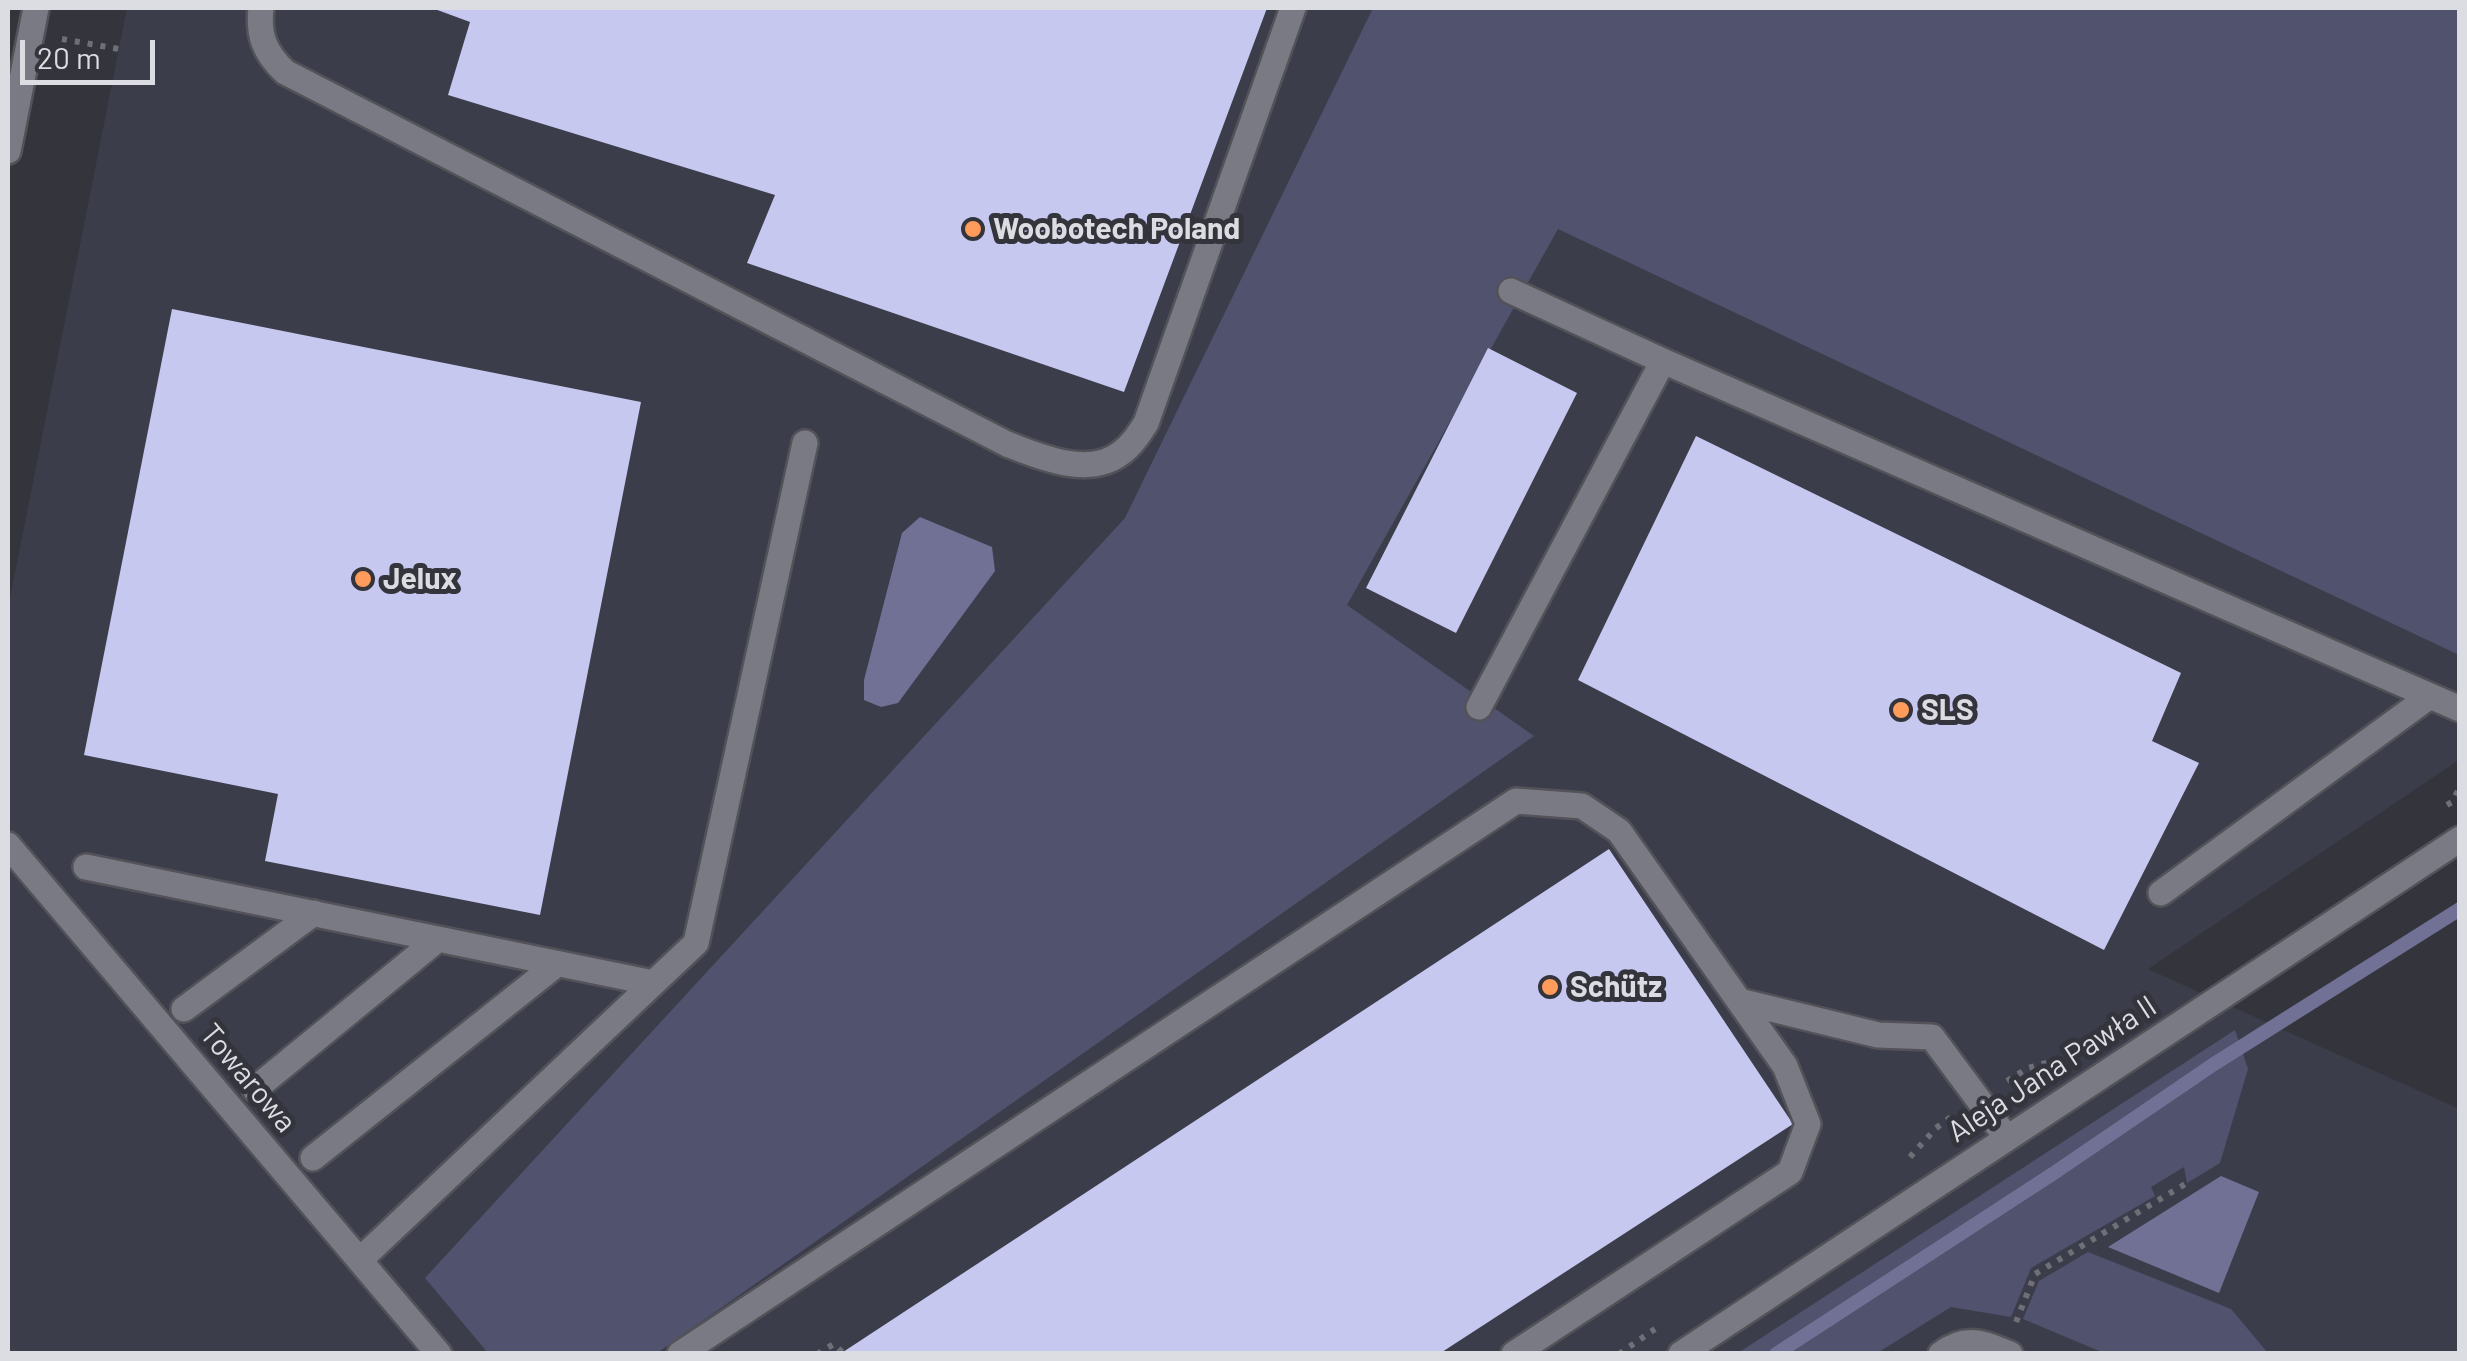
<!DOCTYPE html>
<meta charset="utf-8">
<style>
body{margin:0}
#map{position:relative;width:2467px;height:1361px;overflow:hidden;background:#34343d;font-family:Barlow,sans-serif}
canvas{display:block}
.frame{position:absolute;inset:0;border:10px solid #dcdde2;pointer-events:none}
.scale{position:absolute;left:20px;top:40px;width:135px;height:45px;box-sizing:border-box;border:5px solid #dcdde2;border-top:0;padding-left:12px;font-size:30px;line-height:35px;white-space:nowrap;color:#dcdde2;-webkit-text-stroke:8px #34343d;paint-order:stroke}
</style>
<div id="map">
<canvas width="2467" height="1361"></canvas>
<div class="frame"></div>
<div class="scale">20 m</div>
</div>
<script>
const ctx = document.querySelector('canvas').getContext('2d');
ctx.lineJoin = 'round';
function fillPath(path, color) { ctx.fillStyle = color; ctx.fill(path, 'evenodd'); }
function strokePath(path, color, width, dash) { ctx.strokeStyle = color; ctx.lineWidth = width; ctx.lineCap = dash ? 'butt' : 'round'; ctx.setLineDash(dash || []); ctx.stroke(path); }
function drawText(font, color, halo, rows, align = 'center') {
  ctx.font = font + ' Barlow,sans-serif'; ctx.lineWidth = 10; ctx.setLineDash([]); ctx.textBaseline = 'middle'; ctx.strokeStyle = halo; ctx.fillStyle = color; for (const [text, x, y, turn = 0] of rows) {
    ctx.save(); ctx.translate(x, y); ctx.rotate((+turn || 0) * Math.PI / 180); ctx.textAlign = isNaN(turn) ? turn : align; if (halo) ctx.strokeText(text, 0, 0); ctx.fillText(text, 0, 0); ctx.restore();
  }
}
const built = new Path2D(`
 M127,8H2459V760L2148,969L2459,1109V1353L8,1354V608Z`);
const green = new Path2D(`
 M1373,8H2459V655L1558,229L1347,605L1534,736L657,1353H488L425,1278L1125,518Z
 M2235,1030L2248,1069L2220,1163L2187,1183L2184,1167L2151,1187L2155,1196L2031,1268L2011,1317L1951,1307L1877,1353H1738Z
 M2088,1252L2231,1309L2268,1353H2104L2023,1319L2039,1281Z`);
const water = new Path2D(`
 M920,517L992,547L995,571L898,703L881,707L864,700V680L902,533Z
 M2221,1176L2259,1192L2219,1293L2108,1247Z`);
const stream = new Path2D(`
 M1776,1354L2054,1173L2214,1064L2460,909`);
const building = new Path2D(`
 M432,8H1267L1124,392L747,263L775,195L448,95L470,22Z
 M172,309L641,402L540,915L265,861L278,794L84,755Z
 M1488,348L1577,393L1456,633L1366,588Z
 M1696,436L2181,673L2152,741L2199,763L2104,950L1578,680Z
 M1609,849L1793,1124L1439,1354H840Z`);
const path = new Path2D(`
 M62,39L119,49
 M2447,805L2452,802L2460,787
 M2007,1081L2028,1068L2060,1059
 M1910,1157L1936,1128L1951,1117
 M2016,1322L2035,1274L2187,1183
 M817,1354L834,1344L842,1352
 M1619,1354L1655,1329`);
const service = new Path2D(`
 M261,8C258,35 264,52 285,72L1007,444C1040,457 1089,478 1121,453C1132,445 1139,434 1146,423L1293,8
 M1511,291L1663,361L2460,709
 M1479,707L1663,361
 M86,867L653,983
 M2161,893L2430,696
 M1739,1001L1878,1035L1932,1037L2007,1138
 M184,1009L314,913
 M255,1089L438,939
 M313,1158L557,964
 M360,1260L696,943L805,443
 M680,1354L1516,801L1582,806L1619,831L1785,1066L1808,1124L1790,1172L1514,1354
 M1941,1354C1966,1335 1984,1343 2010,1354`);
const minor = new Path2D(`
 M8,845L439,1354`);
const tertiary = new Path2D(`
 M8,151L36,8
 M1681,1354L2460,839`);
const markers = [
 [973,229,10,"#ff9b5b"],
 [363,579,10,"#ff9b5b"],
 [1901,710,10,"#ff9b5b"],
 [1550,987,10,"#ff9b5b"]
];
const poiNames = [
 ["Woobotech Poland",993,229],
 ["Jelux",383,579],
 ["SLS",1921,710],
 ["Schütz",1570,987]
];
const streetNames = [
 ["Aleja Jana Pawła II",2052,1069,-33],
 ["Towarowa",248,1078,50]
];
fillPath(built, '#3c3d4b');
fillPath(green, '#51526e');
fillPath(water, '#707195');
strokePath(stream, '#707195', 14);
fillPath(building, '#c6c8f0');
strokePath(service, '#525258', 30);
strokePath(minor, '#525258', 30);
strokePath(tertiary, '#525258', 30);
strokePath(path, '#6f6f77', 6, [5, 8]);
strokePath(service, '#797a83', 25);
strokePath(minor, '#797a83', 25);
strokePath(tertiary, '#797a83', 25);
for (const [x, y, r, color] of markers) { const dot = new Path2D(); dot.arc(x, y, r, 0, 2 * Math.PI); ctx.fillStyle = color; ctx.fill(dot); strokePath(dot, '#34343d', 4); }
drawText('bold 30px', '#dcdde2', '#34343d', poiNames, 'left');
drawText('30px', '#dcdde2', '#34343d', streetNames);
</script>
